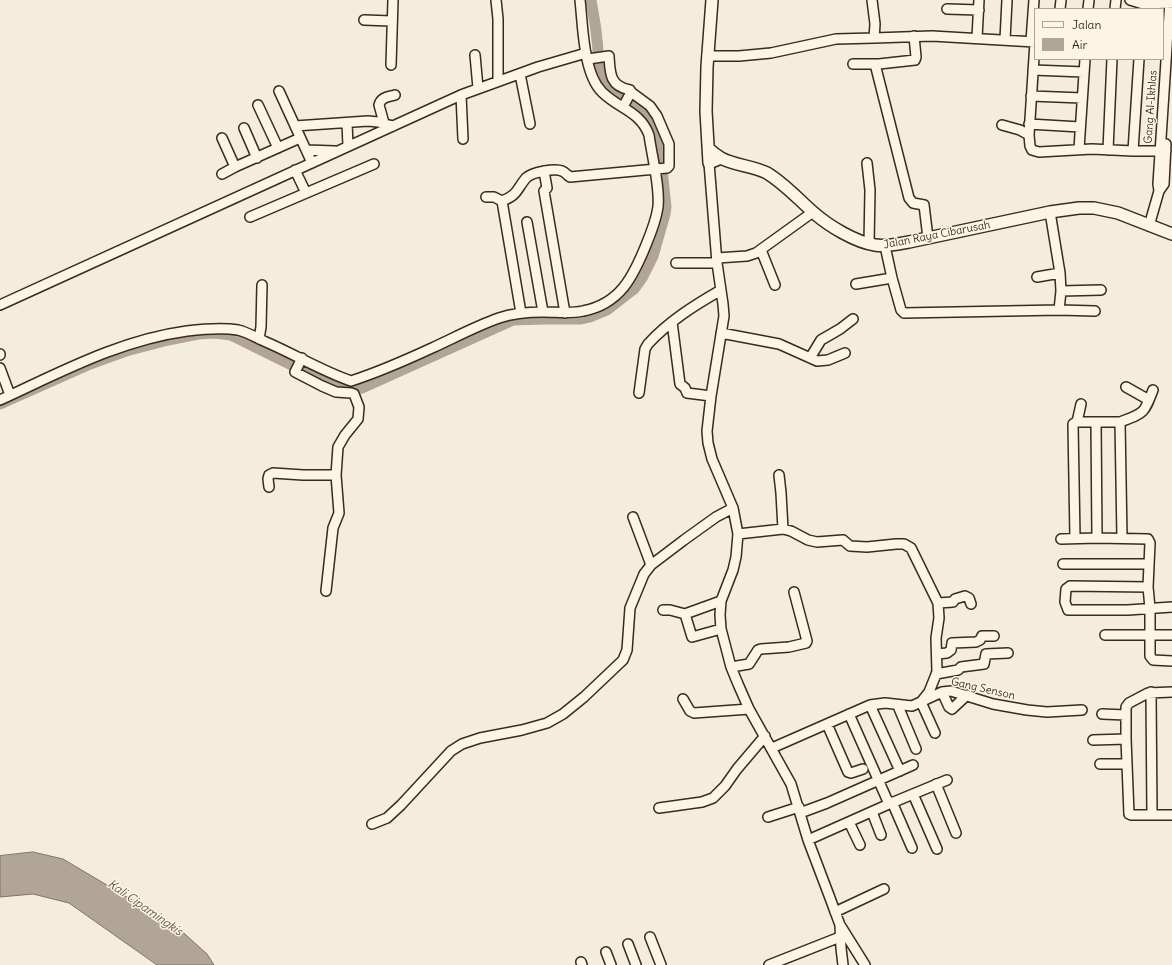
<!DOCTYPE html>
<style>
body{margin:0}
#map{position:relative;width:1172px;height:965px;overflow:hidden;background:#f4eddd;font-family:Delius,sans-serif}
canvas{display:block}
.legend{position:absolute;left:1034px;top:8px;width:130px;height:52px;box-sizing:border-box;background:#fcf5e5;border:1px solid #afa495;margin:0;padding:5px 7px;list-style:none;font-size:12px;color:#3b2a1e}
.legend li{display:flex;align-items:center;gap:8px;height:20px}
.legend b{width:20px;border:1px solid #afa495}
</style>
<div id="map">
<canvas width="1172" height="965"></canvas>
<ul class="legend">
<li><b style="height:5px;background:#fcf5e5"></b>Jalan</li>
<li><b style="height:11px;background:#b0a596"></b>Air</li>
</ul>
</div>
<script>
const ctx = document.querySelector('canvas').getContext('2d');
ctx.lineJoin = 'round';
function fillPath(path, color) { ctx.fillStyle = color; ctx.fill(path, 'evenodd'); }
function strokePath(path, color, width, dash) { ctx.strokeStyle = color; ctx.lineWidth = width; ctx.lineCap = dash ? 'butt' : 'round'; ctx.setLineDash(dash || []); ctx.stroke(path); }
function drawText(font, color, halo, rows, align = 'center') {
  ctx.font = font + ' Delius,sans-serif'; ctx.lineWidth = 3; ctx.setLineDash([]); ctx.textBaseline = 'middle'; ctx.strokeStyle = halo; ctx.fillStyle = color; for (const [text, x, y, turn = 0] of rows) {
    ctx.save(); ctx.translate(x, y); ctx.rotate((+turn || 0) * Math.PI / 180); ctx.textAlign = isNaN(turn) ? turn : align; if (halo) ctx.strokeText(text, 0, 0); ctx.fillText(text, 0, 0); ctx.restore();
  }
}
const water = new Path2D(`
 M33,852L63,859L176,926L207,954L214,965H157L69,903L33,894L0,897V856Z`);
const river = new Path2D(`
 M0,404L90,364L126,351L168,340L198,334L215,333L231,335L316,377L349,389L355,390L362,388L513,320L545,319H581L590,317L607,310L634,289L642,278L653,256L665,214L666,207L659,141C653,122 642,107 624,96C616,91 606,89 602,80C597,70 599,51 597,40C596,26 593,13 591,0`);
const minor = new Path2D(`
 M496,0L498,19V81
 M872,0L875,24L874,38
 M1130,0L1143,4L1172,3
 M947,9L979,10
 M1060,9L1061,0
 M1088,9L1089,0
 M1115,9L1116,0
 M364,20L392,21
 M914,36L916,57L915,60L879,64L876,68L909,198L913,203L924,205L928,238
 M977,38L979,0
 M1005,40L1007,0
 M1031,41L1034,0
 M1035,42L1029,135L1030,146L1032,150L1039,152L1092,149L1133,151H1166
 M475,55L478,88
 M707,56H739L771,53L836,39L874,38L932,36L1035,42
 M588,59L609,56C610,74 610,86 630,90L631,92L623,107
 M853,64H879
 M391,65L393,0
 M1033,70L1084,72
 M520,74L530,124
 M279,91L312,163
 M461,95L463,139
 M1031,96L1082,98
 M258,105L278,148
 M347,123L348,146
 M384,123L379,105C381,97 388,97 395,95
 M1029,124L1080,127
 M1002,125L1020,130L1029,135
 M295,126L368,121L378,122L393,126
 M244,128L257,158
 M222,138L235,167L300,138
 M1079,149L1085,59
 M306,150L335,151
 M1108,150L1112,59
 M1133,151L1139,59
 M709,163L717,263L723,304L724,316L711,396L707,431L708,443L712,459L733,508L738,534L736,557L733,570L721,601L720,615L721,629L731,667L738,684L749,709L791,784L808,840L830,898L840,925L841,948L843,965
 M867,163L870,190L869,243
 M295,170L306,193
 M544,171L547,188L544,191L565,313
 M222,174L235,167
 M1159,191L1158,184L1170,0
 M486,197H494L502,201C518,195 516,190 526,178C532,172 555,168 562,171C565,172 567,175 570,177L667,168L669,166V144L657,116L650,106L631,92
 M502,201L521,313
 M250,217L374,164
 M527,222L543,312
 M1149,226L1159,191L1164,184L1166,144
 M885,246L892,278L901,310L904,313L1059,310L1061,291L1060,273L1050,212
 M761,250L775,285
 M717,258L747,256L756,253L813,212
 M676,263H717
 M1037,277L1060,273
 M856,284L892,278
 M1061,291L1101,290
 M0,305L461,95L538,67L586,53
 M1059,310L1095,311
 M672,322L680,384L685,388L687,393L711,396
 M721,333L779,344L817,361L828,360L845,353
 M259,339L261,327L262,285
 M0,355V354
 M302,358L295,372L322,386L336,392L351,393L354,394L359,407L358,419L345,435L338,447L336,475L339,513L333,528L326,591
 M810,358L821,340L840,329L853,319
 M0,368L10,395
 M1126,387L1149,400
 M639,393L645,349L648,344C669,321 695,305 721,290
 M0,400C61,372 120,340 187,331C203,329 221,327 238,330C247,332 257,338 266,342C294,354 322,371 351,381C379,372 406,360 432,348C454,338 476,326 499,318C513,313 529,312 544,312C557,312 570,314 583,311C620,304 633,277 646,245C651,233 656,221 658,207C660,186 652,157 649,135C640,111 619,109 602,92C583,73 583,26 580,0
 M1077,422L1081,404
 M1096,422L1097,538
 M779,475L781,493L783,529
 M269,487L268,479L269,475L273,473L303,475H336
 M633,517L651,565
 M738,534L783,529L791,531L808,540L817,542L843,540L850,546L867,547L896,544H904L911,548L938,603L939,618L936,638L937,672L929,692L921,702L935,733
 M1075,538L1073,424L1076,422H1120
 M1122,538L1120,422C1144,413 1144,414 1153,390
 M1061,539L1097,538L1148,539L1150,543L1148,587L1150,608V656L1153,660L1172,661
 M1063,564H1149
 M1148,587L1070,586L1066,589L1065,602L1068,610H1128L1172,607
 M938,603L953,602L955,599L965,596L969,598L971,604
 M663,610H670L685,614L721,601
 M685,614L692,637L721,629
 M1105,635H1172
 M937,654L947,653L951,650L952,643L976,642L980,640L982,636H994
 M731,667L749,664L758,650L761,649L789,647L806,643L807,641L794,592
 M936,674L958,670L961,667L984,664L986,654L1008,653
 M942,692L949,707L952,709L967,695
 M1151,692L1152,815
 M1172,692L1148,693L1129,703L1126,707V739L1129,814L1131,815H1172
 M683,699L690,711L694,713L749,709
 M870,705L900,771
 M898,706L916,749
 M849,714L889,804
 M1102,714L1126,715
 M827,724L848,772L851,773L863,769
 M1093,740L1126,739
 M772,748L870,705L885,703L912,706L942,692L951,691L993,704L1027,710L1047,712L1082,710
 M1100,764H1126
 M936,784L956,833
 M913,794L937,849
 M892,802L912,848
 M659,808L702,802L713,798L725,786L737,769L765,736
 M872,812L881,835
 M800,813L827,803L913,765
 M768,817L799,807
 M849,822L860,845
 M372,824L387,818L401,805L451,751L462,744L480,738L522,730L547,723L563,714L584,697L623,660L627,650L630,608L644,574L651,565L684,540L716,517L733,508
 M808,840L889,804L947,780
 M835,912L884,889
 M840,925L865,965
 M650,937L661,965
 M628,944L636,965
 M606,952L611,965
 M581,962L582,965
 M769,965L840,937`);
const major = new Path2D(`
 M712,0L707,67L706,111L709,163L721,158
 M709,149C712,152 716,155 721,158C733,165 753,166 767,173C785,184 798,199 814,213C829,226 855,242 875,245C886,247 898,244 909,242L1050,212L1079,208H1094L1118,213L1172,234`);
const streetNames = [
 ["Gang Al-Ikhlas",1151,107,-86],
 ["Jalan Raya Cibarusah",937,235,-11],
 ["Gang Senson",983,689,13]
];
const waterNames = [
 ["Kali Cipamingkis",145,908,35]
];
fillPath(water, '#b0a596');
strokePath(water, '#817466', 1);
strokePath(river, '#b0a596', 11);
strokePath(minor, '#3b2a1e', 12);
strokePath(major, '#3b2a1e', 14);
strokePath(minor, '#fcf5e5', 9);
strokePath(major, '#fcf5e5', 11);
drawText('11px', '#3b2a1e', '#fcf5e5', streetNames);
drawText('italic 12px', '#645548', '#fcf5e5', waterNames);
</script>
